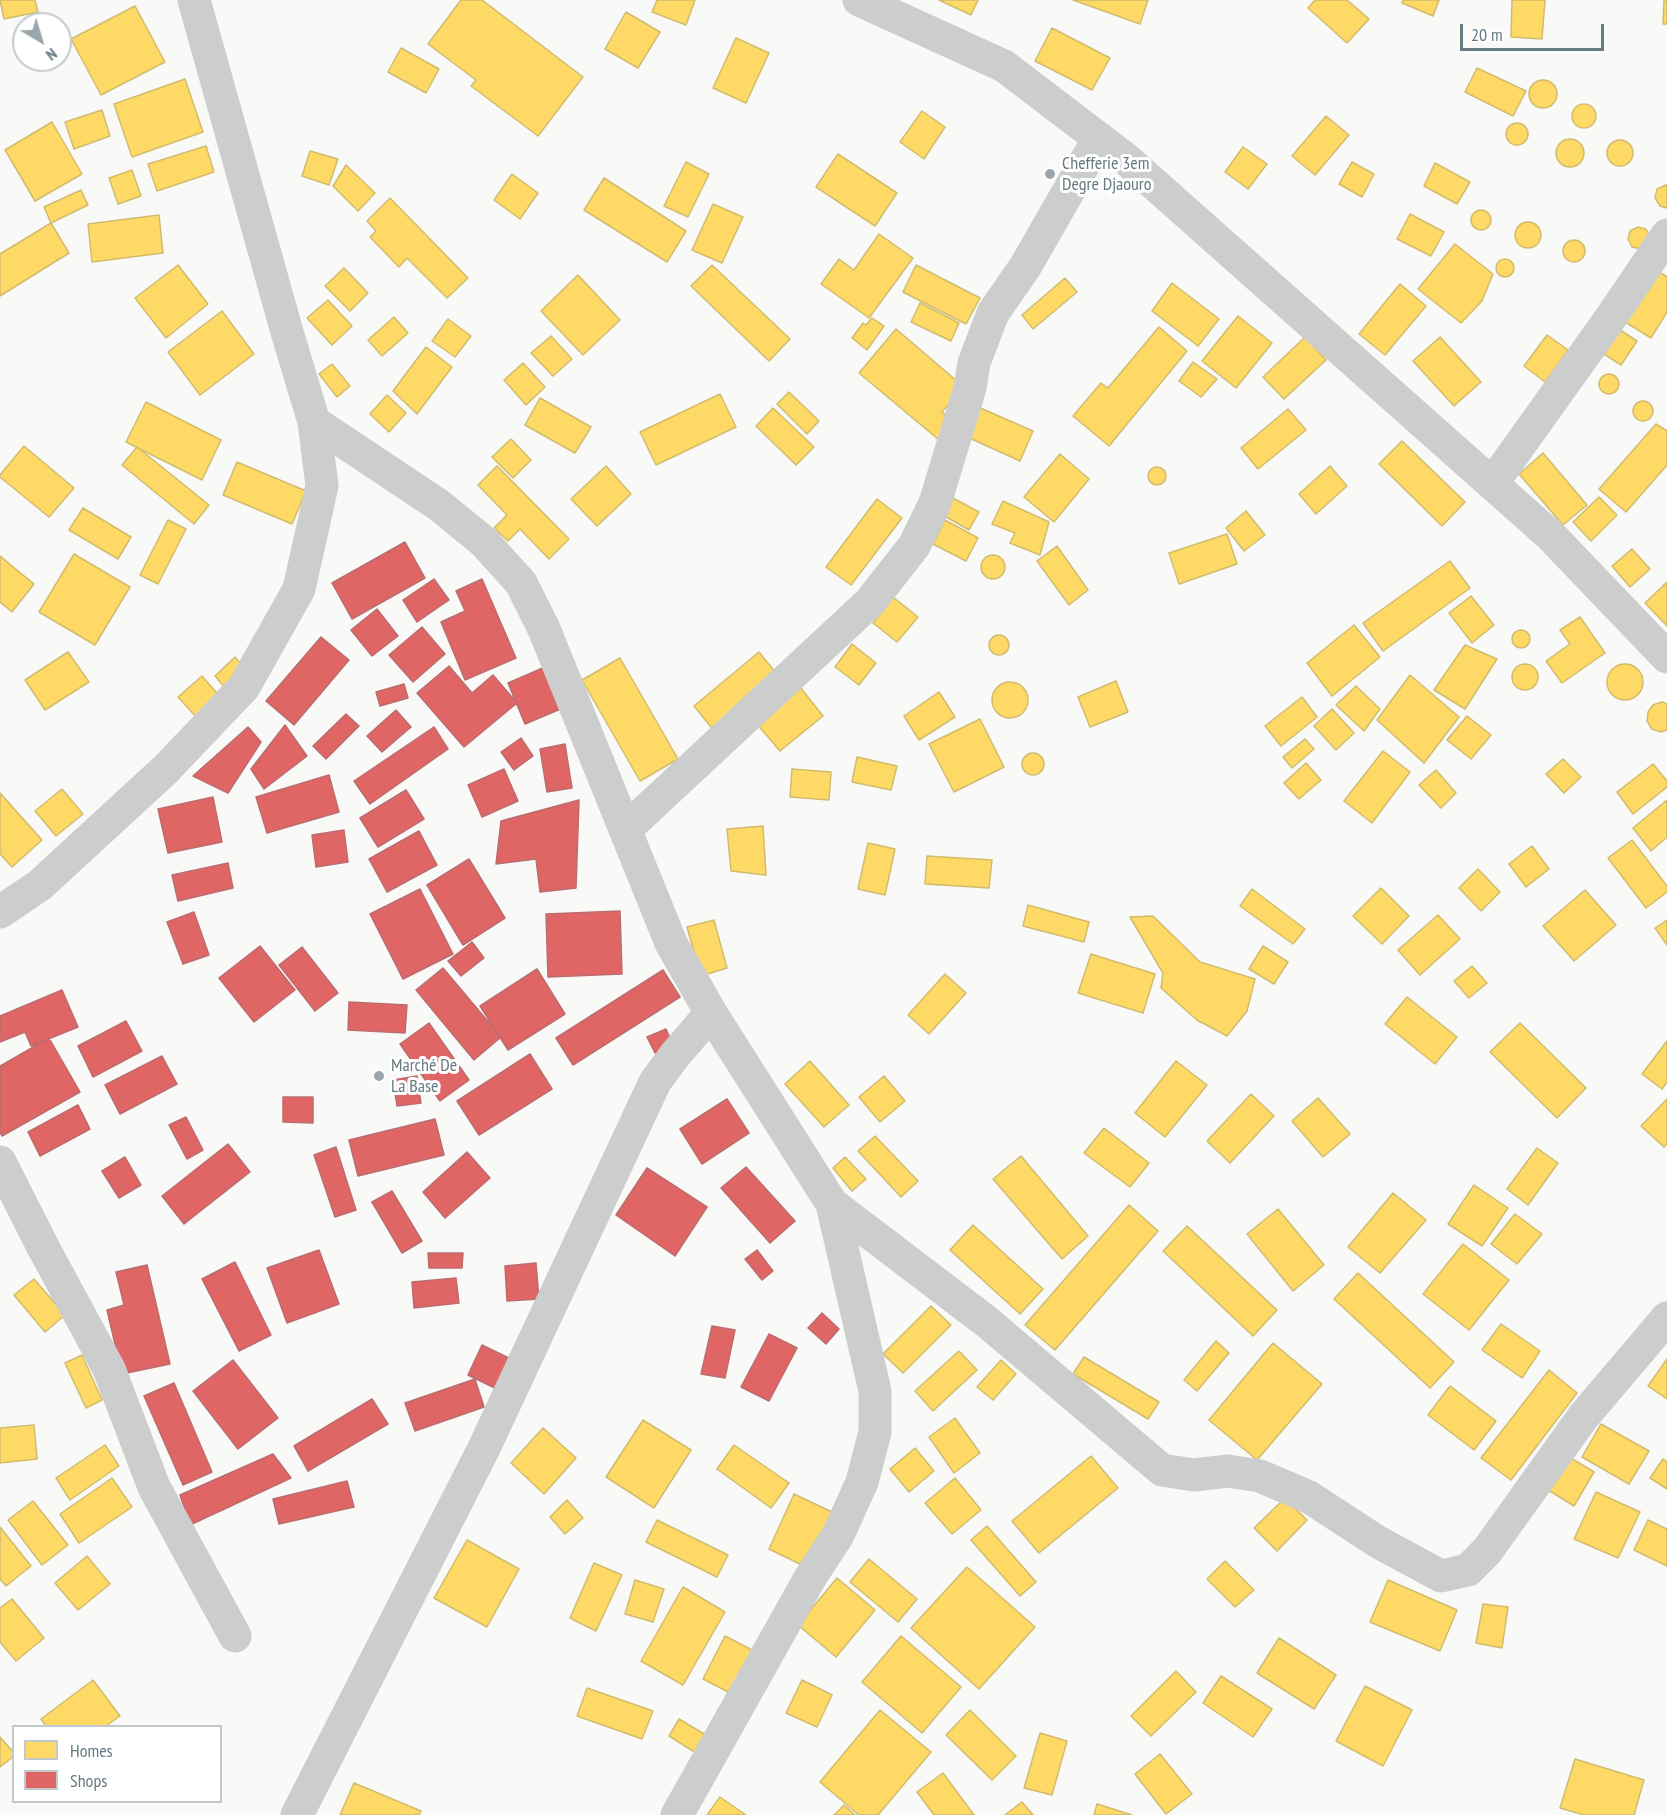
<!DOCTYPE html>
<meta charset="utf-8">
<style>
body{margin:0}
#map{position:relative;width:1667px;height:1815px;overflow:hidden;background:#f9f9f8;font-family:"PT Sans Narrow",sans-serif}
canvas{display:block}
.legend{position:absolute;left:12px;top:1725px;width:210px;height:78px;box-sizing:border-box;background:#fff;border:2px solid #c1cacd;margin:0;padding:8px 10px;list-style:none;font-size:18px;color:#657a82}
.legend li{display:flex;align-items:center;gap:12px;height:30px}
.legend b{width:30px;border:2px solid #c1cacd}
.north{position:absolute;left:12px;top:12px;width:60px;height:60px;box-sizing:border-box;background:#fff;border:2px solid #c1cacd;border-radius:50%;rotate:142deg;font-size:16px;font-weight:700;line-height:24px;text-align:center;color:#657a82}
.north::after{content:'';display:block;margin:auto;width:21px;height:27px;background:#99a6ab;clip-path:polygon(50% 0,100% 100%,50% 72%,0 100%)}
.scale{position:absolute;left:1460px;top:24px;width:144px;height:27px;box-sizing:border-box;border:3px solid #657a82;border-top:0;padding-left:8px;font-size:18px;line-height:21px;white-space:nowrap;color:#657a82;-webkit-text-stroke:4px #fff;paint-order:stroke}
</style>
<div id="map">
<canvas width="1667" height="1815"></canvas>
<ul class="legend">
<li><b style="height:16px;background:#ffd966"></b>Homes</li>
<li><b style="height:16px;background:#e06666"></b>Shops</li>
</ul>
<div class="north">N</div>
<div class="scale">20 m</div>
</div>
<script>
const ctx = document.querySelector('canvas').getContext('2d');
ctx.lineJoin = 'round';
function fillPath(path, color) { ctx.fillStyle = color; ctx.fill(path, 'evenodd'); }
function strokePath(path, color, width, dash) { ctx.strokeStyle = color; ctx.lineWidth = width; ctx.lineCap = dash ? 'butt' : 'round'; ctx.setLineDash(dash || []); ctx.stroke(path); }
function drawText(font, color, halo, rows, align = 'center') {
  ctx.font = font + ' "PT Sans Narrow",sans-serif'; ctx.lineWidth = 6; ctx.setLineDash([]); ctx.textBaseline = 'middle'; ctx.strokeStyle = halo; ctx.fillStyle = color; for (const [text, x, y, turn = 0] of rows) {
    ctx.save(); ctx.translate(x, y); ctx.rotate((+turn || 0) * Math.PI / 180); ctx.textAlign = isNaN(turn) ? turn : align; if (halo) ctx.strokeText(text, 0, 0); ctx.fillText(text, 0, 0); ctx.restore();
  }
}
const homes = new Path2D(`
 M0,0H35L38,12L4,19Z
 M461,0H482L583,77L538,136L471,86L476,80L428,44Z
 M657,0H695L686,25L652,12Z
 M939,0H978L971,15Z
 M1073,0H1148L1140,24Z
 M1315,0H1347L1369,19L1347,43L1308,8Z
 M1403,0H1439L1433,16L1402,3Z
 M1512,0H1545L1542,39L1511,37Z
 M1664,0H1667V24H1663Z
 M135,6L165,62L101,95L71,39Z
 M626,12L660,32L638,68L605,49Z
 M1052,28L1110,58L1092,90L1035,61Z
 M736,38L769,53L746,103L713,88Z
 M401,48L439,69L426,93L388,72Z
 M1477,68L1526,91L1513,116L1465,92Z
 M185,79L203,132L132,157L114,104Z
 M1529 94a14 14 0 1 1 28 0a14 14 0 1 1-28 0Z
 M1572 116a12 12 0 1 1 24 0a12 12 0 1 1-24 0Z
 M102,110L110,136L74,149L65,122Z
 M922,111L945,127L924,159L900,142Z
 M1326,116L1349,135L1315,175L1292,156Z
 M52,122L82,174L35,201L5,150Z
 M1506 134a11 11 0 1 1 22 0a11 11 0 1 1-22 0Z
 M1556 153a14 14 0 1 1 28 0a14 14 0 1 1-28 0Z
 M1607 153a13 13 0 1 1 26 0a13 13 0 1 1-26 0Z
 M206,146L214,172L157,191L148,164Z
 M1243,147L1267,164L1248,189L1225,172Z
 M310,151L338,159L329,185L302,176Z
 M838,154L897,193L875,226L816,187Z
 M686,162L709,174L688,217L664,206Z
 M1352,162L1374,174L1362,197L1339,184Z
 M1435,163L1470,182L1457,204L1424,186Z
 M346,165L375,193L358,211L333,186Z
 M132,170L141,196L118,204L109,178Z
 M512,174L538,193L520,219L494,200Z
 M604,178L686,231L667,262L584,210Z
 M1666,185H1667V208L1660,206L1655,198L1657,189Z
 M81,190L88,205L51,223L44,207Z
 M390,198L468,278L447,298L407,258L399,267L370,237L376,231L367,221Z
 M713,204L743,217L722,263L692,250Z
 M1471 220a10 10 0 1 1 20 0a10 10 0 1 1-20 0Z
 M1410,214L1444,232L1431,256L1397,239Z
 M159,215L163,253L92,262L88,224Z
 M1515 235a13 13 0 1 1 26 0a13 13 0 1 1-26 0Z
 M51,223L69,253L0,296V254Z
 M1638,227L1646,229L1650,236L1641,249L1632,247L1628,239L1630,231Z
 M879,234L913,258L869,318L821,284L839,259L854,270Z
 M1563 251a11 11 0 1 1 22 0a11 11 0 1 1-22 0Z
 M1455,244L1493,274L1482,301L1461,323L1418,289Z
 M1496 268a9 9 0 1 1 18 0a9 9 0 1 1-18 0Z
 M178,265L208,304L166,338L135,298Z
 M712,265L790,339L769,361L691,286Z
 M916,265L980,298L966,324L903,292Z
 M1650,266L1667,277V312L1651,338L1617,317Z
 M344,268L368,293L350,311L325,286Z
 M578,275L620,320L583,355L541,311Z
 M1065,278L1077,292L1033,329L1022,315Z
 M1172,283L1219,319L1198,346L1152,311Z
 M1400,284L1426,306L1385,355L1359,334Z
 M328,300L352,326L332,345L307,318Z
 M920,303L959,323L951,341L911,322Z
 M222,311L254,354L200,395L168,352Z
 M1238,316L1272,343L1236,388L1202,361Z
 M394,317L408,333L382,356L368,340Z
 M872,318L884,326L867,350L852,338L863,323L866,325Z
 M448,319L471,336L455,357L432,341Z
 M1159,327L1187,351L1109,446L1073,416L1101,383L1108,388Z
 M1617,328L1637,341L1621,365L1601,352Z
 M896,329L964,387L942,412L954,423L939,440L859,373Z
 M1547,335L1568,350L1545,382L1524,366Z
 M551,336L572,359L553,376L531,353Z
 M1305,337L1326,360L1284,399L1263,377Z
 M1440,337L1481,382L1454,406L1413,361Z
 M426,347L452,367L417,414L393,391Z
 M1193,362L1217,379L1201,397L1179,381Z
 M523,363L545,387L526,405L504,380Z
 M332,364L350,386L337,397L319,374Z
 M1599 384a10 10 0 1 1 20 0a10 10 0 1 1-20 0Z
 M789,392L819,421L807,434L777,404Z
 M720,394L736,427L656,465L640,432Z
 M387,395L406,413L389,432L370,414Z
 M540,398L591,427L575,453L525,425Z
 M1633 411a10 10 0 1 1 20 0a10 10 0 1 1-20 0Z
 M146,402L221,440L202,480L126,442Z
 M978,407L1033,431L1020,461L965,436Z
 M773,408L814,447L796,465L756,426Z
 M1288,409L1306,430L1258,469L1241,448Z
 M1656,424L1667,431V465L1626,512L1599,489Z
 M511,439L531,460L513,478L492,457Z
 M1402,441L1465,502L1442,526L1379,464Z
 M24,446L74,488L49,517L0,477V475Z
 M137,447L209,505L194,524L122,465Z
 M1543,453L1587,505L1563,525L1519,474Z
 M1060,454L1089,479L1054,522L1024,497Z
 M237,462L306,491L292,524L223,495Z
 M497,466L569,539L549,559L520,529L508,541L494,528L507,515L478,485Z
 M606,466L631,494L597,526L571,499Z
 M1330,466L1347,486L1316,514L1299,494Z
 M1148 476a9 9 0 1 1 18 0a9 9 0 1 1-18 0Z
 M1599,497L1617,515L1591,541L1573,522Z
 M953,498L979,512L969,530L943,515Z
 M877,499L902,518L851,585L826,567Z
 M1003,501L1049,522L1040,555L1010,543L1015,533L992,524Z
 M83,508L131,537L118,559L69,530Z
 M1246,511L1265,535L1244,551L1226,528Z
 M168,520L186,529L158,584L140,575Z
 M945,520L978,538L966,561L933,544Z
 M1227,534L1237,564L1179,584L1169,553Z
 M1057,546L1088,590L1069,605L1037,561Z
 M1632,549L1650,569L1630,587L1612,566Z
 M74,554L130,587L95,645L39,612Z
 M981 567a12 12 0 1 1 24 0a12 12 0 1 1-24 0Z
 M0,556L34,584L12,612L0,602Z
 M1450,561L1470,588L1383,651L1363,623Z
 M1667,582V626L1645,603Z
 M1471,596L1494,625L1472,643L1449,613Z
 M893,597L918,617L897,642L873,623Z
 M1580,617L1605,653L1562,683L1546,661L1570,644L1560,630Z
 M1354,625L1380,657L1332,696L1307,663Z
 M1512 639a9 9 0 1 1 18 0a9 9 0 1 1-18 0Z
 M989 645a10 10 0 1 1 20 0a10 10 0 1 1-20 0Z
 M852,644L876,663L859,685L835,667Z
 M1465,645L1497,659L1465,709L1434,690Z
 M68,652L89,682L45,710L25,680Z
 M759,652L780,678L715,732L694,706Z
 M235,657L245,669L225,688L215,676Z
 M620,658L678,759L640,781L582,680Z
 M1512 677a13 13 0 1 1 26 0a13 13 0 1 1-26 0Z
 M1607 682a18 18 0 1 1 36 0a18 18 0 1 1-36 0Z
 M1410,675L1459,717L1424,763L1377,720Z
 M202,676L222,699L199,720L178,697Z
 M1116,681L1128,712L1090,727L1078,697Z
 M992 700a18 18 0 1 1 36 0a18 18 0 1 1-36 0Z
 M1356,686L1380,709L1364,731L1336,705Z
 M800,687L823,716L780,751L756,723Z
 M939,692L955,717L919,740L904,716Z
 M1302,697L1317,717L1281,746L1265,726Z
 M1662,702L1667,704V730L1661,732L1652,729L1647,721L1648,712L1653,705Z
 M1332,709L1354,733L1336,750L1314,726Z
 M1467,716L1491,735L1471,759L1447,740Z
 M980,719L1004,767L954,792L929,744Z
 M1305,739L1314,749L1292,768L1283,757Z
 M1383,751L1410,772L1372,823L1344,801Z
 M1022 764a11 11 0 1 1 22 0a11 11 0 1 1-22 0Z
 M857,757L897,766L891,790L852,782Z
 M1563,759L1581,777L1564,793L1546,774Z
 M1306,763L1321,780L1299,799L1284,783Z
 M1653,764L1667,781V787L1633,814L1617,792Z
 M792,769L831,772L829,800L790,797Z
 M1436,770L1456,793L1441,808L1419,785Z
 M62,789L83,814L56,836L35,811Z
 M0,793L42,840L12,867L0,854Z
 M1667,800V837L1651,851L1633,828Z
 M763,826L766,875L731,871L727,829Z
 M1632,840L1667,886V892L1646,908L1608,858Z
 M868,843L895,849L885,895L858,889Z
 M1532,846L1549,869L1526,887L1509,864Z
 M927,856L992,860L989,888L925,884Z
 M1478,869L1500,892L1481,911L1459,888Z
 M1381,888L1409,916L1382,944L1353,916Z
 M1252,889L1305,929L1293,944L1240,906Z
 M1585,890L1616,925L1574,961L1543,926Z
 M1028,905L1089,922L1084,942L1023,926Z
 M1438,915L1460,939L1420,975L1398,950Z
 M1153,916L1200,962L1255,979L1247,1011L1227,1036L1197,1020L1161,988L1163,973L1130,917Z
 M714,920L727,968L701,976L687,927Z
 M1667,920V945L1655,928Z
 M1263,946L1288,962L1274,984L1249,969Z
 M1091,954L1155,974L1143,1013L1078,993Z
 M1472,966L1487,983L1469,998L1454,981Z
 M945,974L966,993L929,1034L908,1015Z
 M1407,997L1457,1037L1435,1064L1385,1024Z
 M1520,1023L1586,1088L1557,1118L1490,1052Z
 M1667,1041V1082L1662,1089L1642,1074Z
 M810,1061L849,1105L824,1127L785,1084Z
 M1176,1061L1207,1085L1165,1137L1135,1113Z
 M884,1076L905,1101L880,1122L859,1097Z
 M1251,1094L1274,1116L1230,1163L1207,1141Z
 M1318,1098L1350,1134L1323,1157L1292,1121Z
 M1667,1099V1144L1664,1147L1641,1126Z
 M1104,1128L1149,1163L1130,1187L1084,1153Z
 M875,1136L918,1181L901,1197L858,1151Z
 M1537,1148L1558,1163L1528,1205L1507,1189Z
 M1021,1156L1088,1236L1062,1259L993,1179Z
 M845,1157L866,1179L852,1191L833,1168Z
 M1474,1185L1508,1208L1482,1246L1448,1224Z
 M1393,1193L1426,1220L1380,1273L1348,1247Z
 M1129,1205L1158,1231L1055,1350L1025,1325Z
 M1278,1209L1324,1265L1293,1291L1247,1234Z
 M1515,1214L1542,1234L1517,1264L1491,1244Z
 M973,1225L1043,1289L1020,1314L950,1250Z
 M1187,1226L1277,1310L1253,1336L1163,1251Z
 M1463,1244L1509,1280L1469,1330L1423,1294Z
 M1358,1273L1454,1362L1430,1388L1334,1299Z
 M34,1279L65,1315L45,1332L14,1295Z
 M931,1306L951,1325L903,1373L883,1354Z
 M1501,1324L1540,1351L1522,1378L1482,1350Z
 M1216,1341L1229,1353L1197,1391L1184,1380Z
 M1273,1343L1322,1384L1257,1460L1209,1420Z
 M959,1351L977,1370L933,1411L915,1391Z
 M82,1355L102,1400L86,1408L65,1363Z
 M1084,1357L1159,1402L1148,1419L1073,1374Z
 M1667,1359V1399L1648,1386Z
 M1001,1360L1016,1374L993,1400L977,1387Z
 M1549,1370L1577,1393L1511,1480L1481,1458Z
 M1450,1386L1496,1421L1474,1450L1428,1415Z
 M955,1418L980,1453L954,1473L929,1437Z
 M643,1420L691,1450L654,1508L606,1477Z
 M1601,1424L1649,1451L1629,1484L1582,1457Z
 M34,1425L37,1459L0,1463V1428Z
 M543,1428L576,1458L544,1494L511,1463Z
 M105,1445L119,1466L70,1500L56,1478Z
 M734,1445L789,1483L771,1508L717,1469Z
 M915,1448L934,1471L909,1492L890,1469Z
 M1566,1455L1594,1472L1574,1506L1545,1488Z
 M1091,1456L1118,1488L1039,1553L1012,1521Z
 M1663,1459L1667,1462V1489L1650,1478Z
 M112,1478L132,1507L79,1543L60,1514Z
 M955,1478L981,1510L952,1534L925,1503Z
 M1596,1492L1640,1512L1618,1558L1574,1539Z
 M794,1494L832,1512L806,1567L769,1549Z
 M1285,1498L1307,1520L1277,1551L1254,1528Z
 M567,1500L583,1518L565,1534L550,1517Z
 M33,1501L68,1545L42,1565L8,1520Z
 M657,1520L728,1555L717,1577L646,1542Z
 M1648,1520L1667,1529V1566L1634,1550Z
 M987,1526L1036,1582L1020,1596L971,1540Z
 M0,1527L31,1566L6,1586L0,1579Z
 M467,1540L519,1569L487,1627L434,1598Z
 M87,1556L110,1584L78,1610L55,1583Z
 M869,1559L917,1599L898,1622L850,1582Z
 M1225,1561L1254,1590L1235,1607L1207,1579Z
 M594,1563L622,1575L596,1631L570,1618Z
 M967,1567L1035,1627L979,1689L911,1628Z
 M837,1578L875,1610L836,1657L798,1625Z
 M635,1580L664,1589L653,1622L625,1614Z
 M1388,1580L1457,1610L1440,1651L1370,1622Z
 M683,1587L725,1612L683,1685L641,1661Z
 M12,1599L44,1638L16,1661L0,1642V1608Z
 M1483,1604L1508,1607L1502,1648L1476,1643Z
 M725,1636L754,1651L732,1694L703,1679Z
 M901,1636L961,1687L922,1733L862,1682Z
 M1279,1638L1336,1675L1314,1709L1257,1673Z
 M1176,1671L1196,1692L1151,1736L1131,1716Z
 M1221,1676L1272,1709L1253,1737L1203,1703Z
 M93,1680L120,1716L106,1726H46L41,1719Z
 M802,1680L832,1695L817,1727L786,1713Z
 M1365,1686L1412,1710L1383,1766L1336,1741Z
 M587,1688L653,1711L642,1739L577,1716Z
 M880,1710L931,1752L878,1815H859L820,1782Z
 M970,1710L1016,1756L992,1780L946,1735Z
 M679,1719L706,1735L696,1753L669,1736Z
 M1040,1733L1067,1741L1052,1795L1024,1788Z
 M0,1737L14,1753V1756L0,1767Z
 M1160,1754L1192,1794L1166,1814L1135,1774Z
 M1575,1759L1644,1780L1634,1815H1584L1560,1808Z
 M943,1773L974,1815H934L917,1792Z
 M354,1783L421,1811L419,1815H340Z
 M720,1797L746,1815H707Z
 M1022,1802L1033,1815H1005Z
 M1097,1804L1132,1815H1094Z
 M844,1805L855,1815H834Z`);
const shops = new Path2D(`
 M405,542L425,578L352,619L332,583Z
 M434,579L449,600L417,622L403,600Z
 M482,579L516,658L465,680L441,622L465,611L456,591Z
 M377,609L398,636L372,656L351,630Z
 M422,627L445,654L413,682L389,655Z
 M321,637L349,660L294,725L266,701Z
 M449,666L472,693L493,675L517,703L464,747L417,693Z
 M545,667L563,708L525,724L508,683Z
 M404,684L408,698L380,706L376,692Z
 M396,710L411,727L382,752L367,736Z
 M346,714L359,726L326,759L313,746Z
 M285,725L307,756L264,789L251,769Z
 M248,727L261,742L228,793L193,776Z
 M434,727L448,749L370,804L354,781Z
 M521,738L533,756L514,770L501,752Z
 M565,744L572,788L547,792L540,749Z
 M504,769L518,801L482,817L468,785Z
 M329,775L339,812L267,833L256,797Z
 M406,790L424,819L378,847L360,818Z
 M213,797L222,842L168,853L158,809Z
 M579,800L576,888L540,892L536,859L496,864L501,821Z
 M344,830L348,862L316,867L312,835Z
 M419,831L437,865L387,892L369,859Z
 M469,859L505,918L463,945L427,885Z
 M228,863L233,888L178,901L172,875Z
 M420,889L453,954L403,979L370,914Z
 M620,911L622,974L548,977L546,914Z
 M194,912L209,955L183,964L167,922Z
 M472,942L484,958L461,976L448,961Z
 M260,946L295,990L254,1022L219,978Z
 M302,947L338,993L315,1011L279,965Z
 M443,968L501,1037L474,1060L416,990Z
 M537,969L565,1014L508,1050L480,1006Z
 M663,970L680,997L573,1065L556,1038Z
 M62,990L78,1027L31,1046L25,1032L0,1042V1016Z
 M349,1002L407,1005L405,1033L348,1030Z
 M126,1021L142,1051L93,1077L78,1046Z
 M429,1023L469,1080L440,1101L400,1044Z
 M666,1029L673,1045L655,1053L647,1037Z
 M49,1038L80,1092L2,1136L0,1132V1066Z
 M530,1054L552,1089L479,1135L457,1101Z
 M162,1056L177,1084L120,1114L105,1085Z
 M417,1076L421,1103L397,1106L393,1080Z
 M283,1097H313V1123L283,1122Z
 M727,1099L749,1133L702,1164L680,1129Z
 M78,1105L90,1129L40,1156L28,1132Z
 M186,1117L203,1150L187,1159L169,1125Z
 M435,1119L444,1155L358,1176L349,1140Z
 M228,1144L250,1172L184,1224L162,1196Z
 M336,1147L356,1210L335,1217L314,1155Z
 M467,1152L490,1178L445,1218L423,1192Z
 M125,1157L141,1185L119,1198L102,1171Z
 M746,1167L795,1221L770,1243L721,1188Z
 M647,1168L707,1207L675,1256L616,1215Z
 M392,1191L422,1241L402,1253L372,1202Z
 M319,1250L339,1304L287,1323L267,1268Z
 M757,1250L773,1271L762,1280L745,1259Z
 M428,1253H463L462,1268H429Z
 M235,1262L271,1335L239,1351L202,1279Z
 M536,1263L539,1299L507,1301L505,1266Z
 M147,1265L170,1364L122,1374L107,1310L124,1305L116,1272Z
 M456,1278L459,1303L414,1308L412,1282Z
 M822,1313L839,1329L826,1344L808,1328Z
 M712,1326L735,1330L725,1378L701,1374Z
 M769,1334L797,1348L769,1401L741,1387Z
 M482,1345L515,1361L501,1391L468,1375Z
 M233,1360L278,1418L238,1449L193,1391Z
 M475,1379L484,1407L415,1431L405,1403Z
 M174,1383L212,1472L183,1485L144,1396Z
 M372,1399L388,1424L308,1471L294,1446Z
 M273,1454L291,1478L190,1525L180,1495Z
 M347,1481L354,1507L279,1524L273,1499Z`);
const street = new Path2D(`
 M859,0L1004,66L1126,159L1551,536L1667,657
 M314,422L440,506L484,542L521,583L544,629L671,943L711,1013L832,1204L875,1391V1432L862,1482L838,1535L810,1578L677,1815
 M1492,484L1612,316L1667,235
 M626,829L870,602L914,546L935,503L970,388L974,363L993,313L1025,267L1099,138
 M0,912L40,885L166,769L244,687L299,589L322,486L314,422L287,332L194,0
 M0,1162L43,1247L109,1369L154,1487L235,1636
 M832,1204L987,1322L1162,1470L1194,1475L1228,1471L1260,1476L1309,1497L1378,1542L1441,1576L1468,1570L1487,1551L1583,1417L1667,1318
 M297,1815L484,1448L655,1082L675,1055L711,1013`);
const markers = [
 [1050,174,6,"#99a6ab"],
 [379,1076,6,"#99a6ab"]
];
const poiNames = [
 ["Chefferie 3em",1062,164],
 ["Degre Djaouro",1062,185],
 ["Marché De",391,1066],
 ["La Base",391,1087]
];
fillPath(homes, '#ffd966');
strokePath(homes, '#d1bc6e', 1.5);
fillPath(shops, '#e06666');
strokePath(shops, '#bb6c6e', 1.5);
strokePath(street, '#cccece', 33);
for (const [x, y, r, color] of markers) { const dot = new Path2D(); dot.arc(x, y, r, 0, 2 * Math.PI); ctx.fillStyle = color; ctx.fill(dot); strokePath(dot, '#fff', 2); }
drawText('18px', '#657a82', '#fff', poiNames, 'left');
</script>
